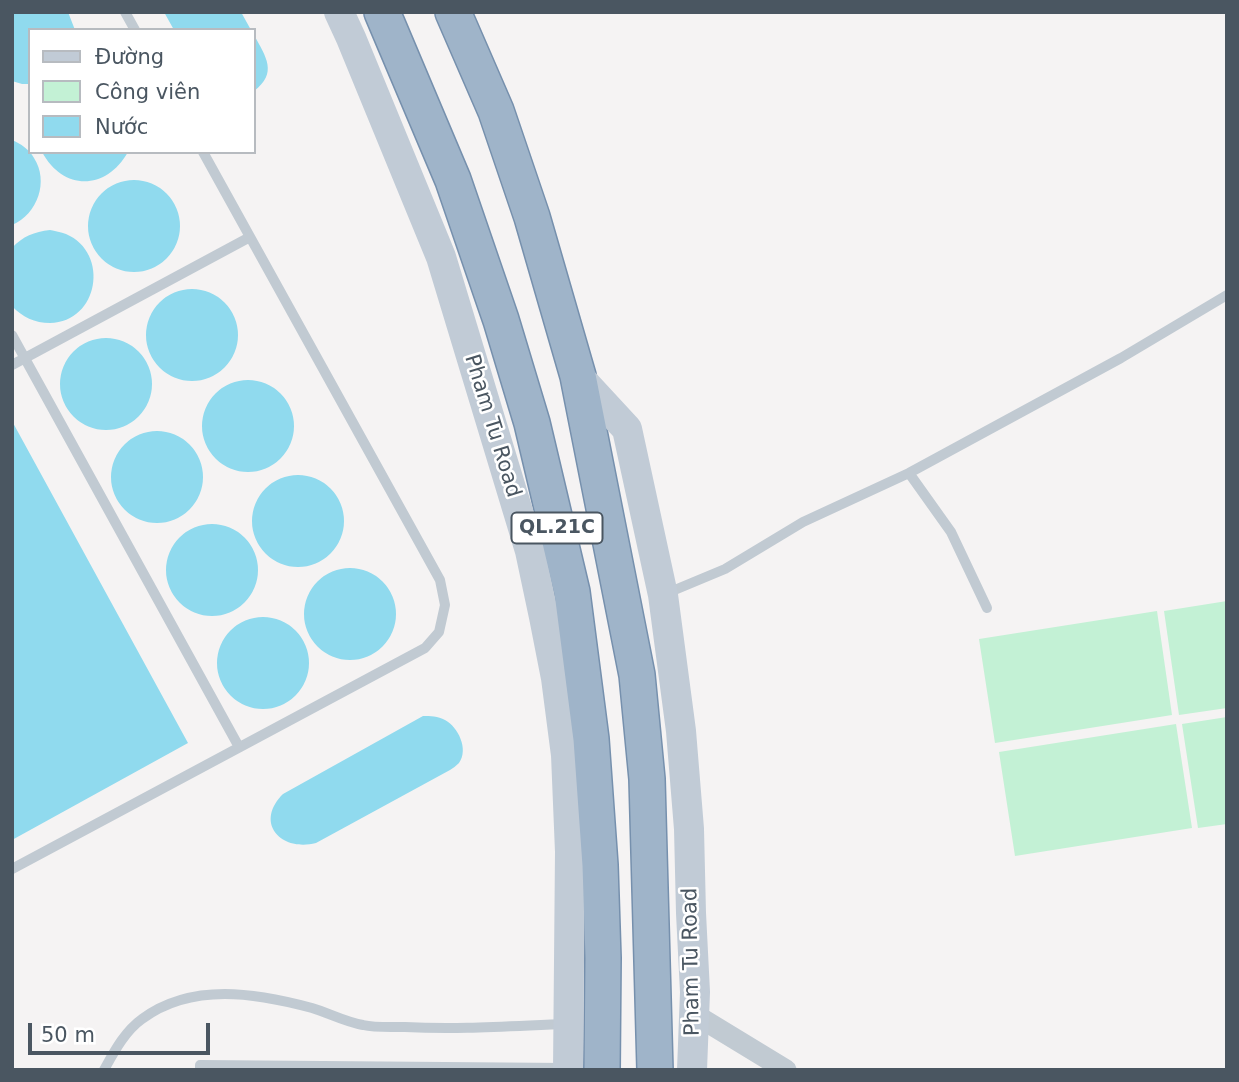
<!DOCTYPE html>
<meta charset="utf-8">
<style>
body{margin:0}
#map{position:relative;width:1239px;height:1082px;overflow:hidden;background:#f5f3f3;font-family:"DejaVu Sans",sans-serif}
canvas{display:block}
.frame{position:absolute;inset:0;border:14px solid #4a5661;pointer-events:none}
.legend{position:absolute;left:28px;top:28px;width:228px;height:126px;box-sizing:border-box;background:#fff;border:2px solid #b7bbc0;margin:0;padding:9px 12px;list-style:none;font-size:21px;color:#4a5661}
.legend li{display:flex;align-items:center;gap:14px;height:35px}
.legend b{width:35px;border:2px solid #b7bbc0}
.scale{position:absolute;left:28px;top:1023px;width:182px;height:32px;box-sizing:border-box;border:4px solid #4a5661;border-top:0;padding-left:9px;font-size:21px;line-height:24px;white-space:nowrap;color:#4a5661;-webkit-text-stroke:5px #fff;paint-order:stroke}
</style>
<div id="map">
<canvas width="1239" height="1082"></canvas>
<div class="frame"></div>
<ul class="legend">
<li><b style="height:9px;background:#c1cbd6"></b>Đường</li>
<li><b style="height:19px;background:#c3f1d5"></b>Công viên</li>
<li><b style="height:19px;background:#90daee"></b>Nước</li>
</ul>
<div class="scale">50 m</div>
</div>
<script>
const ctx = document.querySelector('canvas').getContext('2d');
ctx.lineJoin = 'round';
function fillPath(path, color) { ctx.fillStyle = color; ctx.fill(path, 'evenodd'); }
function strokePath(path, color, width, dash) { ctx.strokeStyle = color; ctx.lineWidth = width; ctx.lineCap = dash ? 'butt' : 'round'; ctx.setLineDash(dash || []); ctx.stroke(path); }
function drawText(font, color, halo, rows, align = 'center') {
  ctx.font = font + ' "DejaVu Sans",sans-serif'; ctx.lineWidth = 5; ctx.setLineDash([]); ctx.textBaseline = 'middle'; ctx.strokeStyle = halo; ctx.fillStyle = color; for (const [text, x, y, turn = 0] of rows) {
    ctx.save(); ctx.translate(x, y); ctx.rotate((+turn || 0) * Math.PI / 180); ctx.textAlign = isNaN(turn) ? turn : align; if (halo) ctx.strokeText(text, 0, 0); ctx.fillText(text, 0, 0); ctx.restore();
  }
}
const green = new Path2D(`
 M1227,601V708L1179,715L1164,611Z
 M1157,611L1172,715L995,743L979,639Z
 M1227,717V824L1198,828L1182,724Z
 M1176,724L1192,828L1015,856L999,752Z`);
const water = new Path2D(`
 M12,12H68L75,30H30V84H22L12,81Z
 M164,12H241L251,30H174Z
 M254,35C266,57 278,73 254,91Z
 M12,140C21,144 29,149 34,158C49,181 38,214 12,225Z
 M42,152H128C106,191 63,191 42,152Z
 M88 226a46 46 0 1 1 92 0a46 46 0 1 1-92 0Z
 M50,230C55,231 61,232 66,234C110,253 99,322 50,323C35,323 22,317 12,306V248C23,236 34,232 50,230Z
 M146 335a46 46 0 1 1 92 0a46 46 0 1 1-92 0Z
 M60 384a46 46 0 1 1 92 0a46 46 0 1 1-92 0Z
 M202 426a46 46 0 1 1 92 0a46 46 0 1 1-92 0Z
 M12,421L188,743L12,840Z
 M111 477a46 46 0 1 1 92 0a46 46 0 1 1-92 0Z
 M252 521a46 46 0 1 1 92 0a46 46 0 1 1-92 0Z
 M166 570a46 46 0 1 1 92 0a46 46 0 1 1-92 0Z
 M304 614a46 46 0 1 1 92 0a46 46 0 1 1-92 0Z
 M217 663a46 46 0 1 1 92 0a46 46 0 1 1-92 0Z
 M423,716C430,716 438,716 445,720C458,727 469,749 459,763C456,766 453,768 450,770L316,843C281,852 254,823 283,794Z`);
const service = new Path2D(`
 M125,12L135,30
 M12,335L239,747
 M12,365L250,237
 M909,473L951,532L987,608
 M665,594L725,569L803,522L909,473L1121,358L1227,295
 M12,869L425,648L439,632L445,605L440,580L203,152
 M104,1070C114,1052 125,1031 142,1019C192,982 256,993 312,1008C329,1013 345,1022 363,1025C376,1028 391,1027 405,1027C459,1030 512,1026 566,1024
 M200,1070V1065L567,1068`);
const minor = new Path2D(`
 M694,1014L786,1070`);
const secondary = new Path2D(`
 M339,12L351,38L441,257L530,551L544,617L556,678L566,755L570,852L568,1070
 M578,376L627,429L663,595L681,731L689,829L691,913L695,992L692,1070`);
const trunk = new Path2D(`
 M382,12L453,180L501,320L532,423L572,592L591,739L600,865L603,958L602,1070
 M453,12L496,111L532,217L578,376L637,675L647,779L655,1070`);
const shields = [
 [557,528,91]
];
const shieldNames = [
 ["QL.21C",557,528]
];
const streetNames = [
 ["Pham Tu Road",492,426,73],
 ["Pham Tu Road",692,962,-91]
];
fillPath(green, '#c3f1d5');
fillPath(water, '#90daee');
strokePath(trunk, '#7690ad', 38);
strokePath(service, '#c1cad2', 10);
strokePath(minor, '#c1cad2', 21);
strokePath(secondary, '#c1cbd6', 30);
strokePath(trunk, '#9fb4c9', 35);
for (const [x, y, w] of shields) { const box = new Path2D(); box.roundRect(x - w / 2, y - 15.5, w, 31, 5); ctx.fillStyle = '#fff'; ctx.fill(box); strokePath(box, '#4a5661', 2); }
drawText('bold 19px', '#4a5661', null, shieldNames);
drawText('21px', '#4a5661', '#fff', streetNames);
</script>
